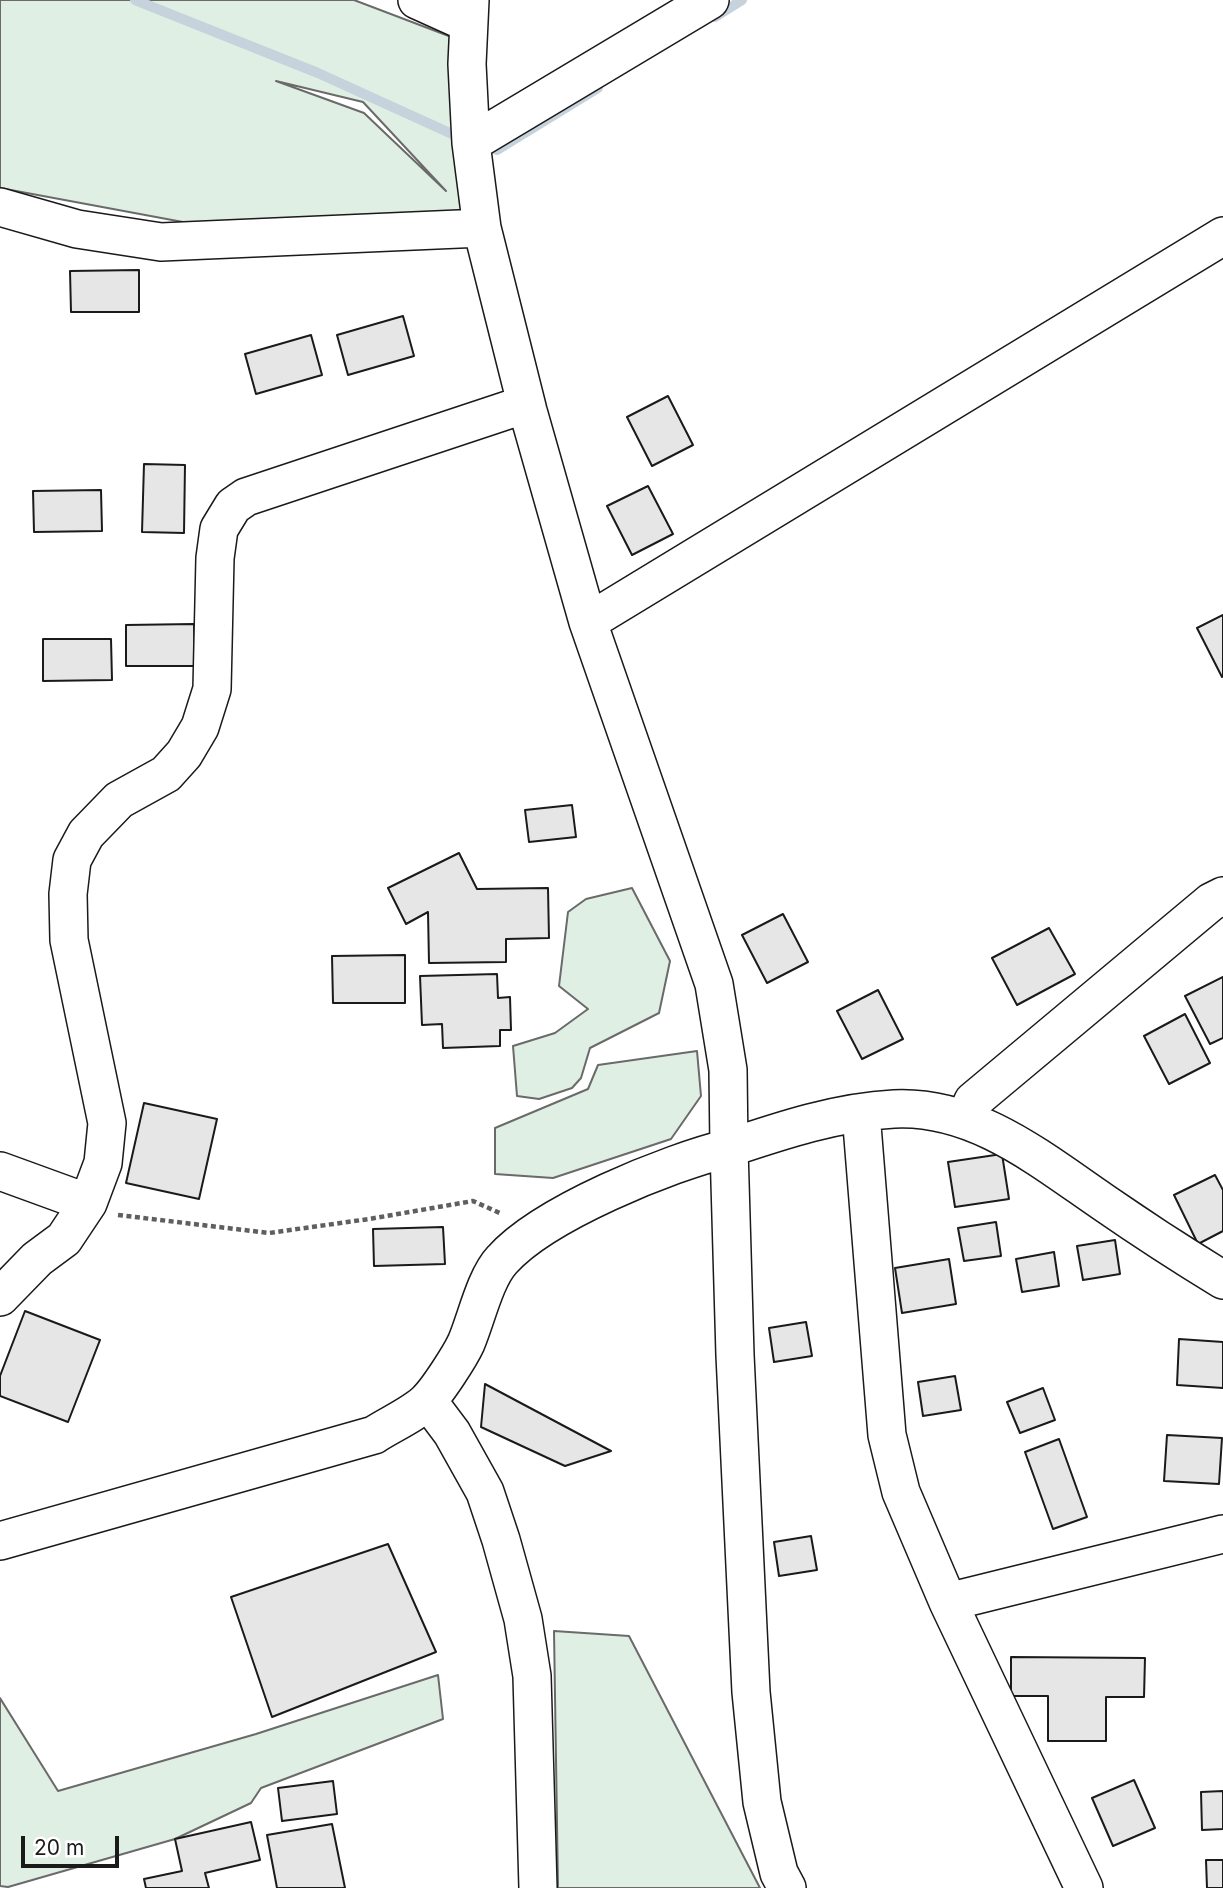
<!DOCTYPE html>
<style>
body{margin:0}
#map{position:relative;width:1223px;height:1888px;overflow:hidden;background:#fff;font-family:Inter,sans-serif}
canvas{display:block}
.scale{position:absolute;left:21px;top:1836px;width:98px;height:32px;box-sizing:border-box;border:4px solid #1a1a1a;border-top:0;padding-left:9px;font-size:21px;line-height:24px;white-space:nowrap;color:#1a1a1a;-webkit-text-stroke:5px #fff;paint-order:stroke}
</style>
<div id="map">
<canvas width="1223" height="1888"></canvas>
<div class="scale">20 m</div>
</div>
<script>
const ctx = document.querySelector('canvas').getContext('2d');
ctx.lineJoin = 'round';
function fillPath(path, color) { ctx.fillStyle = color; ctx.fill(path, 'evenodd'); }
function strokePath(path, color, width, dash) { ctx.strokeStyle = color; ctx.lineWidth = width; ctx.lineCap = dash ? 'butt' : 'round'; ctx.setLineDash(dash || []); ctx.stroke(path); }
const green = new Path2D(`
 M0,0H354L454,38L460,206L482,228L199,225L0,188ZM276,81L363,102L446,191L364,113Z
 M632,888L670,961L659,1013L590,1048L581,1078L572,1088L539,1099L517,1096L513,1046L555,1033L588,1009L559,986L568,912L586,899Z
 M697,1051L701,1096L671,1139L553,1178L495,1174V1128L588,1089L598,1065Z
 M554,1631L629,1636L760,1888H558Z
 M438,1675L443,1719L261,1788L251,1803L175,1839L8,1887L0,1886V1698L58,1791L256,1734Z`);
const stream = new Path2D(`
 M135,0L318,73L463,139
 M715,17L742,0
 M484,146L497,150L598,88`);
const building = new Path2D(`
 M139,270V312H71L70,271Z
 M403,316L414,356L348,375L337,335Z
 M311,335L322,375L256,394L245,354Z
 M668,396L693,445L652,466L627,417Z
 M144,464L185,465L184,533L142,532Z
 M648,486L673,534L632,555L607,506Z
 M101,490L102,531L34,532L33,491Z
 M1223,615V676L1222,677L1197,628Z
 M194,624L195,666H126V625Z
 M43,639H111L112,680L43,681Z
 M572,805L576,837L529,842L525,810Z
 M459,853L477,889L548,888L549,938L506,939V962L429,963L428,912L406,924L388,888Z
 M783,914L808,962L767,983L742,935Z
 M1049,928L1075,974L1017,1005L992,958Z
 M405,955V1003H333L332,956Z
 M497,974L498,998L510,997L511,1030H500V1046L443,1048L442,1024L422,1025L420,976Z
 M1223,977V1038L1210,1044L1185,996Z
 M878,990L903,1039L862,1059L837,1011Z
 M1185,1014L1210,1063L1169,1084L1144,1036Z
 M144,1103L217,1119L199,1199L126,1183Z
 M1002,1154L1009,1199L955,1207L948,1162Z
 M1215,1175L1223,1190V1231L1198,1244L1174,1195Z
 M996,1222L1001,1256L964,1261L958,1228Z
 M443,1227L445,1264L374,1266L373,1229Z
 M1115,1240L1120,1274L1083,1280L1077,1246Z
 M1054,1252L1059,1286L1022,1292L1016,1259Z
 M949,1259L956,1304L902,1313L895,1268Z
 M25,1311L100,1340L68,1422L0,1396V1376Z
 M806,1322L812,1356L774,1362L769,1328Z
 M1179,1339L1223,1342V1388L1177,1385Z
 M955,1376L961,1410L923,1416L918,1382Z
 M485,1384L611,1451L565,1466L481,1427Z
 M1043,1388L1055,1420L1020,1433L1007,1402Z
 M1167,1435L1222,1438L1219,1484L1164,1481Z
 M1059,1439L1087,1517L1053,1529L1025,1452Z
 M811,1536L817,1570L779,1576L774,1542Z
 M388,1544L436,1652L272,1717L231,1597Z
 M1011,1657L1145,1658L1144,1697H1106V1741H1048V1696H1011Z
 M1134,1780L1155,1828L1113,1846L1092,1798Z
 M333,1781L337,1814L282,1821L278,1788Z
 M1223,1791V1829L1202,1830L1201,1792Z
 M251,1822L260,1860L205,1873L209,1888H146L144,1879L182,1871L175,1839Z
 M332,1824L345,1888H277L267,1835Z
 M1206,1860H1223V1888H1207Z`);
const path = new Path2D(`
 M118,1215L269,1233L369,1219L473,1201L502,1214`);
const minor = new Path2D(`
 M417,0L468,23
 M471,143L710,0
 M0,207L77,229L161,242L482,228
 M588,622L1223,236
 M861,1113L887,1435L901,1492L948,1602L1084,1888
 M965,1119L973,1101L1211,902L1223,896
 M0,1171L88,1203
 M0,1297L37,1259L64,1239L88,1203L103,1163L107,1123L69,940L68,894L72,860L86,834L119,800L166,774L184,754L200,727L212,689L215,558L219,529L233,506L246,497L526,404
 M428,1401L452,1433L485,1492L501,1540L523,1619L532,1676L538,1888
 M0,1541L374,1435C389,1425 416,1413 428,1400C438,1390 460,1356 466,1343C476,1320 485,1278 502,1260C544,1213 668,1163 729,1148L728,1070L714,984L588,622L528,411L482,228L471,143L467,64L470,0
 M948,1602L1223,1534
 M787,1888L779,1873L762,1802L751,1692L735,1355L729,1148C783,1130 837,1112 894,1109C975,1105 1040,1159 1103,1202C1142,1229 1182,1255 1223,1280`);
fillPath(green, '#e0efe3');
strokePath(green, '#6a6a6a', 2);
strokePath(stream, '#c6d2dc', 10);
fillPath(building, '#e6e6e6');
strokePath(building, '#1a1a1a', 2);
strokePath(minor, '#1a1a1a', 40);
strokePath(path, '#5f5f5f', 4.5, [5, 3.5]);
strokePath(minor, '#fff', 37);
</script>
